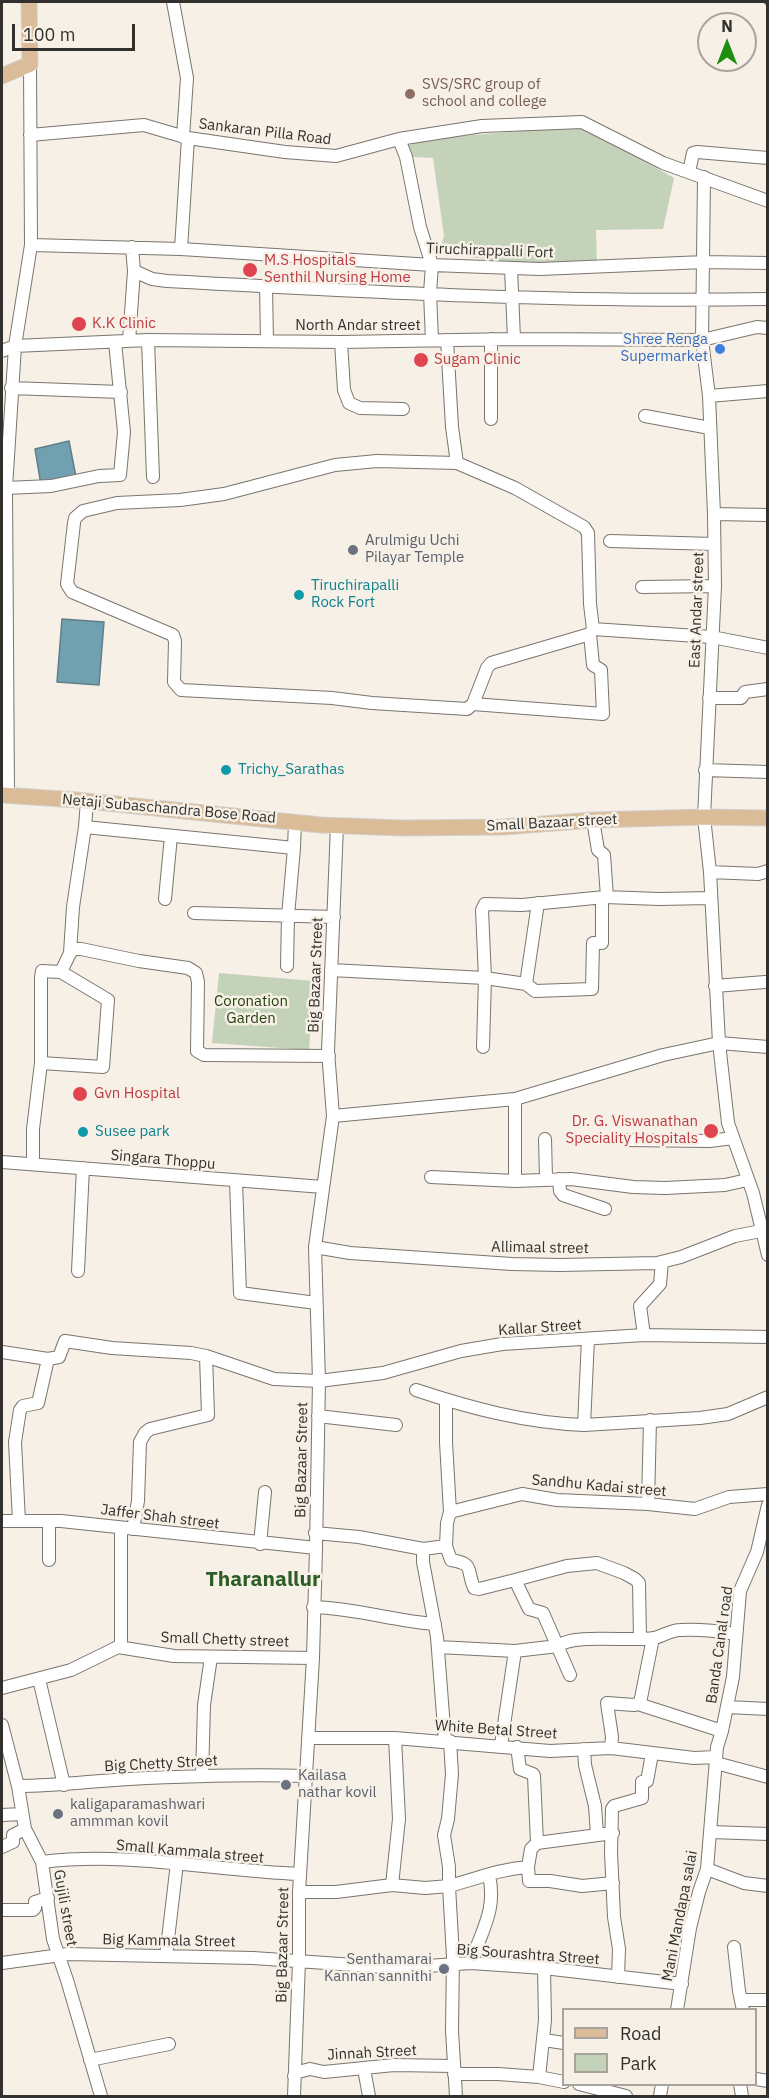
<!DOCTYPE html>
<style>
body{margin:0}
#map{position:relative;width:769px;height:2098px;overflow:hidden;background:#f6f0e7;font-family:"IBM Plex Sans",sans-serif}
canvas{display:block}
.frame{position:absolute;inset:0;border:3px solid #32302c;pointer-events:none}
.legend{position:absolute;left:562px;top:2008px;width:195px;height:78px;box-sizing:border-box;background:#f6f0e7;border:2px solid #a8a39c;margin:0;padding:8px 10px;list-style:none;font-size:18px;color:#32302c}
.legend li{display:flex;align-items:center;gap:12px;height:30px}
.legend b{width:30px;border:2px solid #a8a39c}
.north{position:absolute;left:697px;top:12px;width:60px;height:60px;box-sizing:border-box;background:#f6f0e7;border:2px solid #a8a39c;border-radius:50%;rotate:0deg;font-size:16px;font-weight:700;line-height:24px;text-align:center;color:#32302c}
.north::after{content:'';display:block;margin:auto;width:21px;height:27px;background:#1f8d11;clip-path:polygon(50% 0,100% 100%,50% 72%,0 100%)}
.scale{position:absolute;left:12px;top:24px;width:123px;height:27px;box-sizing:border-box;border:3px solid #32302c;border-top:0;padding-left:8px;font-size:18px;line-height:21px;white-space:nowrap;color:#32302c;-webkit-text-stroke:4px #f6f0e7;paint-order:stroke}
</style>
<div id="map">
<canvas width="769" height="2098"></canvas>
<div class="frame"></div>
<ul class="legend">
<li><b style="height:8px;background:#dabc99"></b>Road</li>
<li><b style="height:16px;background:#c3d2b9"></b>Park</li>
</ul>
<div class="north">N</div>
<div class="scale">100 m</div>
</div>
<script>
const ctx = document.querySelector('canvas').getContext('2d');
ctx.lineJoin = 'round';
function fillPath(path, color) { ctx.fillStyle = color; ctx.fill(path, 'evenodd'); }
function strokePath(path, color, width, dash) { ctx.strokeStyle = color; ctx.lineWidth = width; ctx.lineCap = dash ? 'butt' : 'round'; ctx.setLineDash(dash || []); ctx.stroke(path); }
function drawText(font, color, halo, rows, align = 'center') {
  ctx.font = font + ' "IBM Plex Sans",sans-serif'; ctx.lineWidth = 5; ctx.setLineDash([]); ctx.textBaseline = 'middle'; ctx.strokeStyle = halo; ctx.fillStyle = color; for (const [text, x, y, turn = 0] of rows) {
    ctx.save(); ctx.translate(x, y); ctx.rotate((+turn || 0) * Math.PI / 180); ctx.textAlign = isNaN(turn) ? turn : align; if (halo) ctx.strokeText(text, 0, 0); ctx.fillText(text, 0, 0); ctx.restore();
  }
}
const green = new Path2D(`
 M581,126L674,178L663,229L596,230L597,265L540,266L439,253L444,236L433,158L413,157L408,146L425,139Z
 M219,973L314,981L309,1050L212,1043Z`);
const water = new Path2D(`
 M69,441L76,477L41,485L35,449Z
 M62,619L104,622L99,685L57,682Z`);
const minor = new Path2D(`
 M173,2L187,78L183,137
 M30,135L144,125L188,138L285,152L336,156L399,139L482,126L582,122L663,163L768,201
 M399,139L406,157L420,227L432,265L430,293L432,340
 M689,172L693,153L697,152L768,158
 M704,177L702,340L709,396L714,514L715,586L704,817L710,872L719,1043L728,1123L753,1193L768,1255
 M31,245L181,249L432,265L540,269L704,262L768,263
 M181,249L188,138
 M511,268L514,339
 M134,271L152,279L167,281C367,292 567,303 768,299
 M266,286L267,341
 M491,339V419
 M148,340L153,477
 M447,340L452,427L457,463
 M129,341L134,271L132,247
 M341,342L344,390L349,403L360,408L403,409
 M2,351L15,346L148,340L341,342L514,339L702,340L757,327L768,328
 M11,388L121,392
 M709,396L768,391
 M645,416L710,428
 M6,488L51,486L99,476L120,475L124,432L115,342
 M714,514L768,515
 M610,541L714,544
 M642,587L715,586
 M593,629L590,604L588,533L584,527L515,488L457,463L377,461L335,465L224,494L180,500L117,503L83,511L75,518L74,523L67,584L72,592L173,635L175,641L174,682L181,690L332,698L372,703L467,709L473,704L487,668L491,663L590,634L593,629L712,637L768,648
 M709,698H741L745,692L768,689
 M473,704L603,714L601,670L593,665L590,634
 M705,770L768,772
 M8,796L6,488L15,346L31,245L30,64
 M87,801L85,827L294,848L295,821
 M593,820L598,850L604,855L607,897
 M710,872L758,874L768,871
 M165,899L171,836
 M194,913L334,917
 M70,953L74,949H81L139,961L188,968L196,973L198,982L197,1051L204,1055L329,1056
 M287,966L288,916L294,848
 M331,970L485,978L526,984L538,903
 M526,984L535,991L592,989L593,943H602V897
 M715,986L765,982
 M483,1047L485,978L482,910L485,904L522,905L605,897L659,899L710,898
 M41,1063L103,1067L108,1000L61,972
 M333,1116L515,1099L663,1055L719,1043L768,1047
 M545,1139L546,1178
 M628,1140L710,1141L733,1138
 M2,1162L323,1187
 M33,1164V1129L41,1063V977L42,971L61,972L70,953L73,907L85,827
 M431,1177L515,1181L571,1179L633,1187L665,1188L725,1185L747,1180
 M559,1179L560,1191L563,1195L605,1209
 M236,1181L240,1293L316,1303
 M515,1181V1099
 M315,1247L350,1253L512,1264L560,1265L657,1263L681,1257L735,1236L761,1231
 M78,1271L83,1168
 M644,1335L640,1306L660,1284L662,1262
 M588,1339L584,1425L700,1418L728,1414L768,1397
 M2,1352L48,1359
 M416,1390C470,1408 526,1423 584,1425
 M446,1400V1442L450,1512
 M318,1416L396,1425
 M648,1504L650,1420
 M2,1521H61L316,1548
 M19,1521L15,1442L20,1410L23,1406L38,1403L48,1359L59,1357L65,1341L112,1348L191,1353L206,1356L274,1379L319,1381L383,1373L461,1351L502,1344L644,1335L768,1337
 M49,1521V1560
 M133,1529L138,1501L140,1442L145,1433L150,1429L208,1415L206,1356
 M315,1533L359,1537L423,1549L446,1546L447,1523L450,1512L522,1494L557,1500L648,1504L695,1509L729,1497L768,1494
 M260,1544L265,1492
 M446,1546L451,1560C475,1564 466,1569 474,1588L479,1589L515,1580L529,1609L543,1613L570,1675
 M423,1549V1562L437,1637L445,1741
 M515,1580L567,1566L597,1563L624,1573L635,1579L639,1583L640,1638
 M313,1607C355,1608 394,1621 435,1624
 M121,1647V1528
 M438,1647L515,1651L558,1646C573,1633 632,1642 654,1638C663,1636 671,1630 680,1630C699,1629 718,1631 736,1634
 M39,1679L64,1785
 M2,1688L71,1670L118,1647L174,1656L313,1658
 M638,1704L722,1731
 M727,1707L768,1709
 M2,1725L18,1786L25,1829L42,1862L53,1939L67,1980L101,2096
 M308,1738H395L550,1751L611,1748L694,1758L716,1757
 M450,1741L452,1774L448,1819L444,1835L449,1867V1886C476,1879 499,1869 528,1867L531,1849L537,1843L613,1833
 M501,1745L515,1651
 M517,1747L520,1769L533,1774L534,1776L537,1843
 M611,1748L612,1737L607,1703L634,1705L640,1703L653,1638
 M584,1749L585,1765L595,1806L597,1835
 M716,1763L768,1777
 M202,1776L204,1705L211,1657
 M18,1786C56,1786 92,1781 129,1779C188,1776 247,1774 306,1776
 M2,1815L22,1814
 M711,1832L768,1834
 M2,1847L13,1842V1835L25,1829
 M42,1862C129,1851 214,1871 300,1874
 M528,1867L529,1881H550L582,1886L613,1883
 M707,1869L744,1883L768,1886
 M392,1885L399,1819L395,1738
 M299,1892H336L392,1885L425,1888L449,1886L453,1957L452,2031L456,2096
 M2,1910H33L35,1908V1902L48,1898
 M734,1947L739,1991L743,2010
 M166,1956L177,1863
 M2,1963L68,1954L253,1958L398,1968L471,1963L544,1968L682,1984
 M471,1963C481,1931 497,1911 489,1875
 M618,1977L619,1949L614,1917L611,1852L612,1809L614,1806L642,1798V1782L647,1781L652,1754
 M741,2000H768
 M677,2010L690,1928L699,1892L707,1869L717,1747L722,1731L733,1677L740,1591L757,1552L768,1505
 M544,2040L564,2043
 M90,2060L169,2044
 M364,2069L369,2096
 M454,2074H498L539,2077L564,2082
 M294,2076L298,2072L310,2069L324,2072L394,2065L453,2066
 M539,2077L545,2020L544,1968
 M756,2079L768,2081
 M579,2084L626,2096
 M740,2084L742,2096
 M294,2096L299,1961V1892L313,1658L316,1548L319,1381L315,1247L333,1116L328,1051L337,825
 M660,2096L662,2084`);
const major = new Path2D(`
 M2,76L30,64L29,2
 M2,795L77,800L321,825L402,828L504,827L593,820L704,817L768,818`);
const rail = new Path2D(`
 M764,2L768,6`);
const markers = [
 [410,94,6,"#8d6e63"],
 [250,270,8,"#e0444e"],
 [79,324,8,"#e0444e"],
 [720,349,6,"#3f7fe0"],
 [421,360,8,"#e0444e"],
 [353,550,6,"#6b7280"],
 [299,595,6,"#0f9aa8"],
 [226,770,6,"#0f9aa8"],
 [80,1094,8,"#e0444e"],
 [711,1131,8,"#e0444e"],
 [83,1132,6,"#0f9aa8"],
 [286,1785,6,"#6b7280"],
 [58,1814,6,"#6b7280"],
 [444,1969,6,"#6b7280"]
];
const educationNames = [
 ["SVS/SRC group of",422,85],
 ["school and college",422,102]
];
const streetNames = [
 ["Sankaran Pilla Road",265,132,7],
 ["Tiruchirappalli Fort",490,251,2],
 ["North Andar street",358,326],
 ["East Andar street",697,610,-88],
 ["Netaji Subaschandra Bose Road",169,809,5],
 ["Small Bazaar street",552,823,-3],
 ["Big Bazaar Street",316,975,-88],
 ["Singara Thoppu",163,1160,5],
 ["Allimaal street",540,1248,1],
 ["Kallar Street",540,1328,-4],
 ["Big Bazaar Street",302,1460,-89],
 ["Sandhu Kadai street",599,1486,5],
 ["Jaffer Shah street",160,1517,7],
 ["Small Chetty street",225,1640,2],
 ["Banda Canal road",720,1645,-82],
 ["White Betal Street",496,1730,4],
 ["Big Chetty Street",161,1764,-3],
 ["Small Kammala street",190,1852,5],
 ["Gujili street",65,1908,80],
 ["Mani Mandapa salai",680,1916,-79],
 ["Big Kammala Street",169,1941,1],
 ["Big Bazaar Street",283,1945,-89],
 ["Big Sourashtra Street",528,1955,4],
 ["Jinnah Street",372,2053,-3]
];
const healthNames = [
 ["M.S Hospitals",264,261],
 ["Senthil Nursing Home",264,278],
 ["K.K Clinic",92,324],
 ["Sugam Clinic",434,360],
 ["Gvn Hospital",94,1094],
 ["Dr. G. Viswanathan",698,1122,"right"],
 ["Speciality Hospitals",698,1139,"right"]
];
const shopNames = [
 ["Shree Renga",708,340],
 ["Supermarket",708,357]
];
const worshipNames = [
 ["Arulmigu Uchi",365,541],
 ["Pilayar Temple",365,558],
 ["Kailasa",298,1776],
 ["nathar kovil",298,1793],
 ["kaligaparamashwari",70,1805],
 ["ammman kovil",70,1822],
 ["Senthamarai",432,1960,"right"],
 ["Kannan sannithi",432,1977,"right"]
];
const cultureNames = [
 ["Tiruchirapalli",311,586],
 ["Rock Fort",311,603],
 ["Trichy_Sarathas",238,770],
 ["Susee park",95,1132]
];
const parkNames = [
 ["Coronation",251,1002],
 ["Garden",251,1019]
];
const districtNames = [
 ["Tharanallur",263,1580]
];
fillPath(green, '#c3d2b9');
fillPath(water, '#71a1b0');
strokePath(water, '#5e7f88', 1.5);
strokePath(minor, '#7a756d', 14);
strokePath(major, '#d2d1d1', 17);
strokePath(minor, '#fff', 12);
strokePath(major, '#dabc99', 15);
strokePath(rail, '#7e7b75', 2);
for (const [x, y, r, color] of markers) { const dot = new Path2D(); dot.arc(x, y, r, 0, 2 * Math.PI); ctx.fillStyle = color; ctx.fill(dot); strokePath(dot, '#f6f0e7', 2); }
drawText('15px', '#785e54', '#f6f0e7', educationNames, 'left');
drawText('15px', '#32302c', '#f6f0e7', streetNames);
drawText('15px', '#be3a42', '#f6f0e7', healthNames, 'left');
drawText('15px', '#366cbe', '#f6f0e7', shopNames, 'right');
drawText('15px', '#5b616d', '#f6f0e7', worshipNames, 'left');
drawText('15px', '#0d838f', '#f6f0e7', cultureNames, 'left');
drawText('15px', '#25410c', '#f6f0e7', parkNames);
drawText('bold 21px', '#2c5d26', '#f6f0e7', districtNames);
</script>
